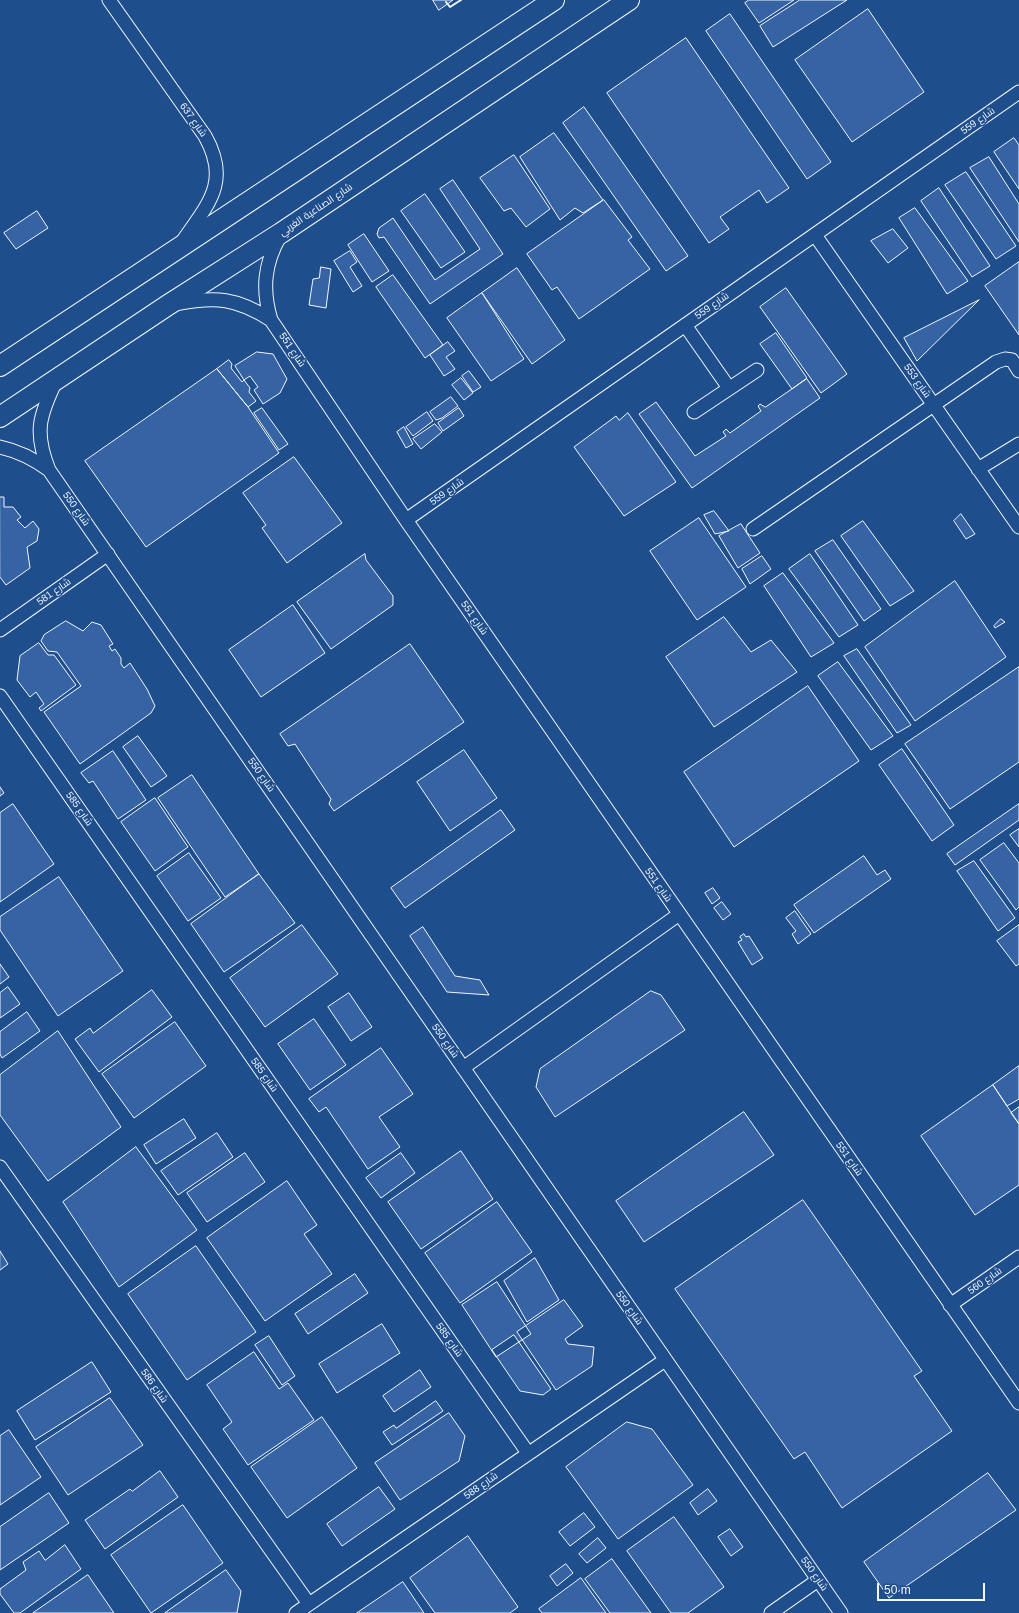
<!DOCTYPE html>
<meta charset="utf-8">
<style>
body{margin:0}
#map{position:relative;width:1019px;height:1613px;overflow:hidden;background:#1f4e8c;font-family:Helvetica,sans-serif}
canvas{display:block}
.scale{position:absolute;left:877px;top:1583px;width:108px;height:18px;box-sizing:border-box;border:2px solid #f2f6ff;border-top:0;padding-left:5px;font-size:12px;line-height:14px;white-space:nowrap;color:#f2f6ff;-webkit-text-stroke:3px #1f4e8c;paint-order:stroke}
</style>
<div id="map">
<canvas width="1019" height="1613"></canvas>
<div class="scale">50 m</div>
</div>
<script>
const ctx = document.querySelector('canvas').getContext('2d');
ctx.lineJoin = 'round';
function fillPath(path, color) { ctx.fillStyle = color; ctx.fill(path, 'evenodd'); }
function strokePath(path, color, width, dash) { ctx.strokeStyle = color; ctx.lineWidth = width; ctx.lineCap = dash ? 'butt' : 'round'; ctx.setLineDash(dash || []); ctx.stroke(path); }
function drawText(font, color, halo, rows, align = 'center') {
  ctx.font = font + ' Helvetica,Cairo,sans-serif'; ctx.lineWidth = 3; ctx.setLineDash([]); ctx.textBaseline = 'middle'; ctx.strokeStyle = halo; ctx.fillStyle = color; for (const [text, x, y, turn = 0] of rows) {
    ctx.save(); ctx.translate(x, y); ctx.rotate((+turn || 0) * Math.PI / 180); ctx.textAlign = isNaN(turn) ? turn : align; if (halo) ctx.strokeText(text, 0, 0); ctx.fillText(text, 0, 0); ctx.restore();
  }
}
const building = new Path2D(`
 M433,0H453L439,10Z
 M749,0H794L759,23L745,3Z
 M800,0H847L773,47L760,26Z
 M868,9L924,92L852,142L795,60Z
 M730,14L831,162L807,179L706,31Z
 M686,38L789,188L767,203L759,190L720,217L729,229L709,243L607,93Z
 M584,107L688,256L666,271L563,123Z
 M554,133L603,200L583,213L575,208L560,220L520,157Z
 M1014,138L1019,145V189L994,152Z
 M514,155L550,209L526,227L511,208L504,211L480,178Z
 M989,157L1019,204V242L970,168Z
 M966,172L1016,246L996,259L945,185Z
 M453,180L503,254L430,304L384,237L379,238L377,234L379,228L393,218L435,280L480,249L440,189Z
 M939,188L990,266L972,277L921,201Z
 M425,194L465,252L441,268L401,211Z
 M604,200L632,237L628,240L650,269L579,319L557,287L552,290L527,254Z
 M915,208L968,281L947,294L899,218Z
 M37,211L48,228L16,249L4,233Z
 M893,229L908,248L888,263L871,241Z
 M364,234L389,271L372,282L348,245Z
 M350,251L357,262L350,267L362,286L353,292L334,261Z
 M1019,262V335L985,286Z
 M321,267L331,269L326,308L309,305L313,279L319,278Z
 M517,268L565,340L532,364L482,293Z
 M393,275L443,345L425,358L376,287Z
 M786,288L847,374L821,393L760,307Z
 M482,293L524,359L491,381L447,318Z
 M979,300L917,361L904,338Z
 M776,333L807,378L792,389L760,344Z
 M448,342L455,351L446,357L455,369L444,376L430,355Z
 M257,352L273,354L287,379L280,393L263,404L254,390L258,387L250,376L244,380L235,366Z
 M229,360L232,364L231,368L242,382L244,380L250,388L249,392L256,401L248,407L217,369Z
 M217,369L248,407L279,453L146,547L85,461Z
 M469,371L481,387L473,392L462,376Z
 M461,378L473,393L464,400L452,385Z
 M807,379L820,398L692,488L639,414L656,402L695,456L726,436L723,432L726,429L730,433L761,411L758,406L760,404L765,407Z
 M451,397L458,406L442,418L436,420L430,412Z
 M262,408L288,444L279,450L254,413Z
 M459,408L464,416L443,431L438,423Z
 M427,412L433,421L413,436L406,427Z
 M628,413L676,482L624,516L574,447L616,416L619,420Z
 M435,424L442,432L421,449L413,439Z
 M404,427L413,444L406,448L397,432Z
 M294,457L342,523L287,563L262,528L266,525L243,493Z
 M0,497H4V507H13L21,517L17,520L25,528L33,521L39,529L37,541L27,547L30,568L6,585L0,577Z
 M714,511L729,531L715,534L704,515Z
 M961,514L975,534L966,539L954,521Z
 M699,518L746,587L697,620L650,551Z
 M863,521L914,591L890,606L841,536Z
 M741,524L760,553L738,568L719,536Z
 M833,540L881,609L864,621L815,551Z
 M365,554L366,560L393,596V605L331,649L297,602Z
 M810,554L858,625L839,637L789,569Z
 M762,556L771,569L750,584L742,569Z
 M783,573L834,643L811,657L764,586Z
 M955,581L1006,657L915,721L865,647Z
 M293,605L325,653L261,697L229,650Z
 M724,617L751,652L771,640L797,672L714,727L666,657Z
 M1001,619L1005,622L995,628L994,626Z
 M66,621L83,631L92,622L101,625L113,644L109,646L112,651L115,649L121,658V664L124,668L130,663L147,689L155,706L151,713L80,764L44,712L81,686L57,652L48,651L41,641L44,635Z
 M39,643L48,655H54L76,685L41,711L39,708L44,704L36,692L30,697L17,680L20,656Z
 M410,644L464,722L334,811L329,804L331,799L295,744L288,746L280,734Z
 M857,649L911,725L897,733L844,656Z
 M838,662L893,736L871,750L818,676Z
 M1019,667V762L950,809L905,744Z
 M808,686L859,761L734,847L684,772Z
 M138,736L167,776L151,787L123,747Z
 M902,749L954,825L932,841L879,765Z
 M464,750L497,798L450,831L417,782Z
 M113,751L146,800L118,819L93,781L89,783L81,773Z
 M192,775L259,874L225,897L158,798Z
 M0,787L4,793L0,796Z
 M155,798L188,847L155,871L121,822Z
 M13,804L54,864L0,902V813Z
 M1019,804V820L955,865L947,854Z
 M501,810L515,830L405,908L391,888Z
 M1019,829V847L1010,835Z
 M1004,843L1019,863V907L1016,910L980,860Z
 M189,853L221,898L188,921L157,876Z
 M864,856L877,875L885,870L891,879L814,933L794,905Z
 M974,861L1015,918L998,931L957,871Z
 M259,874L295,923L224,972L191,924Z
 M59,877L123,971L58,1016L0,930V917Z
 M713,888L720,898L712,904L705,893Z
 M722,902L731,914L723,920L714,908Z
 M795,911L811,934L798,944L792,934L796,931L786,918Z
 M302,925L338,974L265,1027L230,978Z
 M1019,925V964L1016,966L997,941Z
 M423,927L455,976L480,980L489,995L447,992L410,936Z
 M744,934L746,937L749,936L763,958L752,965L738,942L742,940L740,937Z
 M0,964L9,977L0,984Z
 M8,987L20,1004L0,1018V993Z
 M152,990L172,1017L99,1072L75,1039L90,1028L93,1033Z
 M651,991L661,995L685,1030L555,1117L536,1087L540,1069Z
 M349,993L372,1027L351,1041L328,1007Z
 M27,1012L40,1031L2,1058L0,1054V1032Z
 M314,1019L346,1065L310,1090L278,1044Z
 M175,1022L206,1066L134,1118L102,1074Z
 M58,1031L121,1127L48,1181L0,1115V1075Z
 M381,1048L413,1094L379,1117L400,1147L368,1169L326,1107L319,1112L309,1099Z
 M1019,1066V1099L1007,1106L993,1085Z
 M993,1085L1019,1124V1185L975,1215L921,1136Z
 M1019,1107V1124L1011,1113Z
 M744,1112L774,1155L644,1242L616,1201Z
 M184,1119L196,1138L156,1164L144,1145Z
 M217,1133L233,1157L178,1195L161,1171Z
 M136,1147L197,1230L119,1287L63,1202Z
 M461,1151L493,1199L421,1249L388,1202Z
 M245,1153L265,1182L207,1222L187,1193Z
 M401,1153L415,1173L381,1198L366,1178Z
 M287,1181L317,1225L304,1234L332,1274L265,1321L207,1238Z
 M803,1200L922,1371L914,1376L952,1431L842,1508L805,1452L794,1459L675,1289Z
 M497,1202L532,1252L460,1303L425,1253Z
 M196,1246L256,1332L187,1380L128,1294Z
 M0,1251L8,1264L0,1270Z
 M535,1258L559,1300L527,1322L504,1281Z
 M355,1274L368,1293L308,1334L295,1314Z
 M497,1282L531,1334L496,1357L462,1305Z
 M564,1300L583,1326L565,1339L568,1344L594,1347L592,1366L556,1390L517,1332Z
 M382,1324L400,1353L337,1393L319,1364Z
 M514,1335L551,1389L543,1395L520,1391L492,1350Z
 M269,1336L295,1376L282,1385L255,1345Z
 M254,1352L279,1389L288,1383L314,1420L248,1465L223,1429L232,1422L207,1385Z
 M92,1362L111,1392L35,1440L17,1411Z
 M420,1370L431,1387L394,1412L383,1396Z
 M110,1398L143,1445L68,1495L36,1447Z
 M436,1401L443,1411L392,1445L383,1432L394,1425L396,1428Z
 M449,1413L465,1436L459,1461L400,1500L375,1463Z
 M322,1417L357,1468L287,1518L251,1467Z
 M627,1422L652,1429L693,1485L618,1539L566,1467Z
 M9,1430L41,1477L0,1505V1436Z
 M160,1471L178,1497L105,1549L85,1520L130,1489L132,1491Z
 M988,1473L1016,1510L889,1598L864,1562Z
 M379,1487L395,1509L342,1546L327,1524Z
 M708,1489L717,1501L698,1515L690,1503Z
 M49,1493L69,1523L0,1570V1527Z
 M183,1505L223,1563L151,1613L111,1555Z
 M584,1513L595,1527L570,1546L559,1532Z
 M674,1517L724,1587L688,1613H671L627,1551Z
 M730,1529L743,1547L731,1556L718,1537Z
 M468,1536L518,1607L510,1613H435L410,1578Z
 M598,1538L606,1548L587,1563L579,1554Z
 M65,1545L81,1569L20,1613H14L0,1594V1589L26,1570L23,1562L39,1551L45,1560Z
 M612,1559L651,1613H610L585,1579Z
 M566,1564L573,1573L557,1586L550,1576Z
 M226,1570L241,1591L237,1613H165Z
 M88,1575L114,1613H33Z
 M581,1578L606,1613H542L539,1609Z
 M403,1582L424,1613H357Z`);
const minor = new Path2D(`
 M109,0L205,136C231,182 208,204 182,242
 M815,235L1019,527
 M280,236C264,264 262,290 271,320L406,520L1019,1403
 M176,304C216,296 237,298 271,320
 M685,325L729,388
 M56,381C39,416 34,433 49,470L841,1613
 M694,412L757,370
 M0,447C19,451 34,459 49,470
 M978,469L1019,444
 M406,520L1019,92
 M753,529L996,362L1005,359L1012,360L1019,371
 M0,630L108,554
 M0,696L528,1453
 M463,1068L678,915
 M0,1167L309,1604
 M950,1305L1019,1257
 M296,1613L665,1360
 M771,1613L818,1580`);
const primary = new Path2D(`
 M0,366L554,0
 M0,417L168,305L281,233L629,0`);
const wall = new Path2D(`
 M446,2L450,7L461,0`);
const streetNames = [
 ["شارع 637",193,120,55],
 ["شارع 559",978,121,-35],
 ["شارع الصناعية الغربي",316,210,-34],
 ["شارع 559",712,306,-35],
 ["شارع 551",292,350,56],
 ["شارع 553",917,381,55],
 ["شارع 559",447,492,-35],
 ["شارع 550",76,509,55],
 ["شارع 581",54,592,-35],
 ["شارع 551",474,618,55],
 ["شارع 550",261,775,55],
 ["شارع 585",79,809,55],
 ["شارع 551",658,885,55],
 ["شارع 550",445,1041,55],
 ["شارع 585",264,1075,55],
 ["شارع 551",849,1159,55],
 ["شارع 560",985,1281,-35],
 ["شارع 550",629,1308,55],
 ["شارع 585",449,1340,55],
 ["شارع 586",154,1386,55],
 ["شارع 588",481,1486,-35],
 ["شارع 550",814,1574,55]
];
fillPath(building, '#3563a3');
strokePath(building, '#f2f6ff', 1);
strokePath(minor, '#f2f6ff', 15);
strokePath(primary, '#f2f6ff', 22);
strokePath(minor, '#1f4e8c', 13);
strokePath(primary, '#1f4e8c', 20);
strokePath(wall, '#f2f6ff', 2);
drawText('10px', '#f2f6ff', '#1f4e8c', streetNames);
</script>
